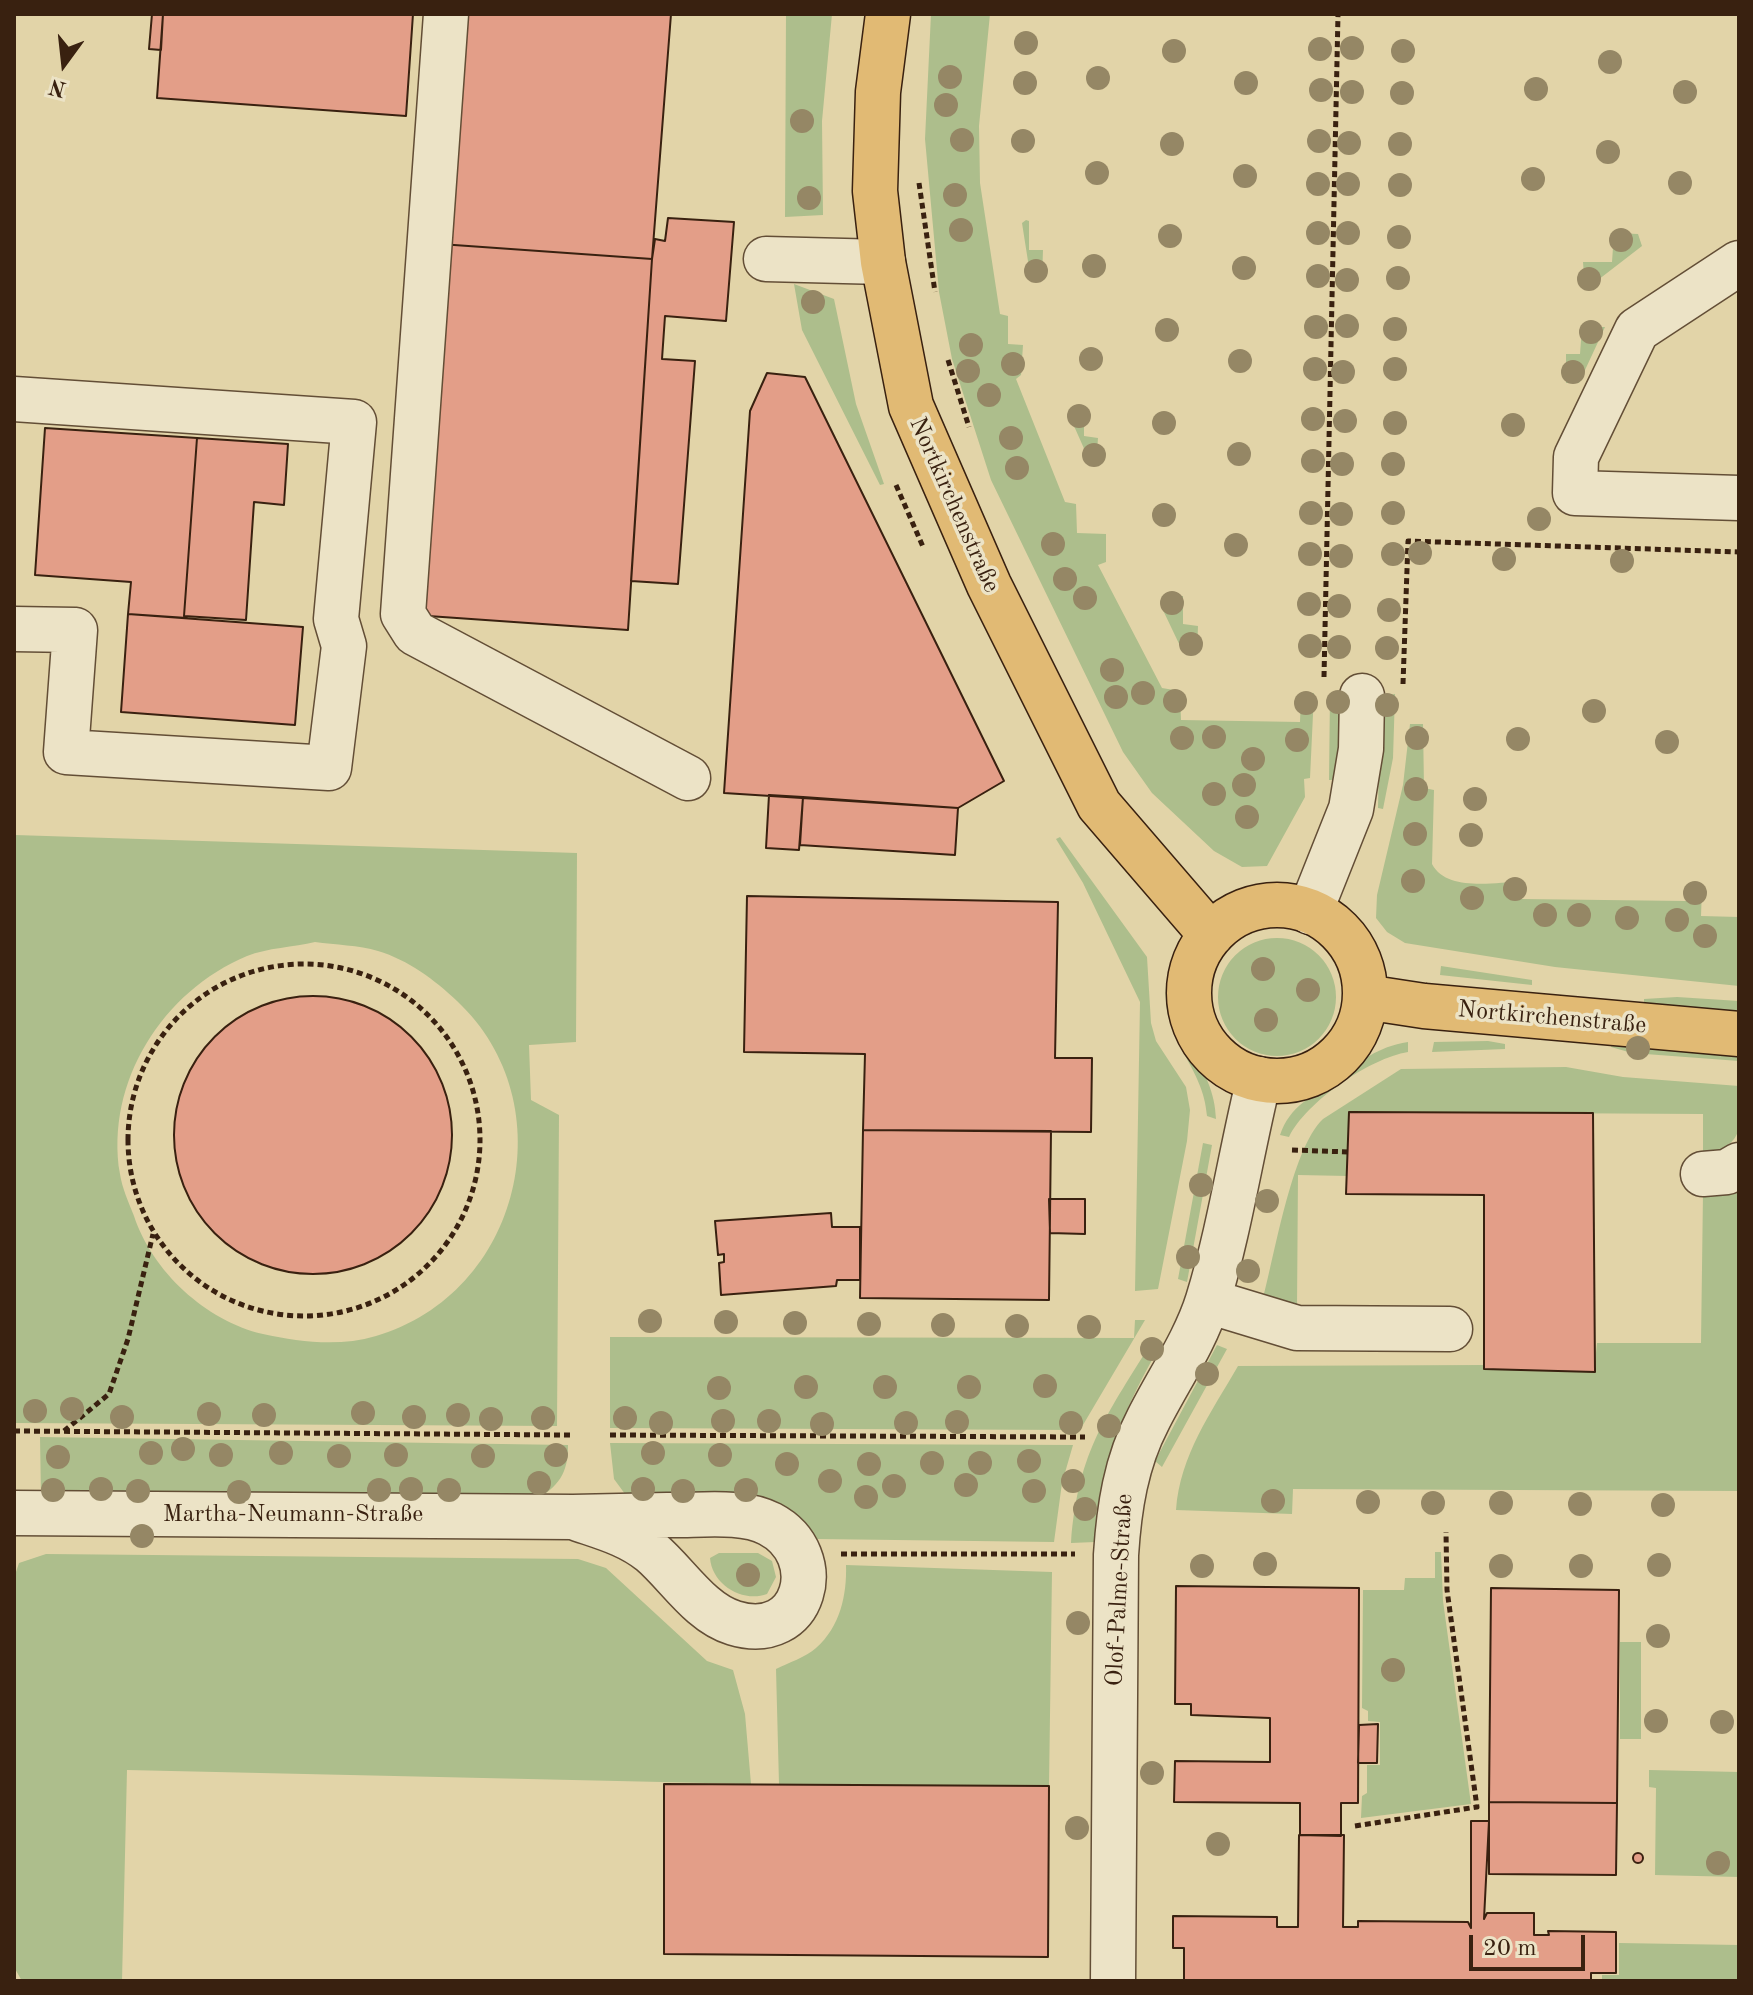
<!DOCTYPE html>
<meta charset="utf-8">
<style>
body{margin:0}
#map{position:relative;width:1753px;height:1995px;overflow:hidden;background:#e2d4a8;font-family:"Old Standard TT",serif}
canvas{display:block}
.frame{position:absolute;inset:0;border:16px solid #392110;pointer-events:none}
.north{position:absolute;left:24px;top:24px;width:80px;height:80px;-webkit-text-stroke:6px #ece3c6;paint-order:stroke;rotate:195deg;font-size:22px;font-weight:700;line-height:32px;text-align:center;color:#392110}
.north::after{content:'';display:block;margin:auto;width:28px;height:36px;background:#392110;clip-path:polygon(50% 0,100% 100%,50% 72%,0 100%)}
.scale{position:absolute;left:1469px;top:1935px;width:116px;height:36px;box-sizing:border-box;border:4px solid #392110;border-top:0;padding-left:10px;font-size:24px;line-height:28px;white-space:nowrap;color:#392110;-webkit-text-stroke:6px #ece3c6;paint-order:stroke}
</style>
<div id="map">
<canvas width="1753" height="1995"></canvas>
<div class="frame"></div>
<div class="north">N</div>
<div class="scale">20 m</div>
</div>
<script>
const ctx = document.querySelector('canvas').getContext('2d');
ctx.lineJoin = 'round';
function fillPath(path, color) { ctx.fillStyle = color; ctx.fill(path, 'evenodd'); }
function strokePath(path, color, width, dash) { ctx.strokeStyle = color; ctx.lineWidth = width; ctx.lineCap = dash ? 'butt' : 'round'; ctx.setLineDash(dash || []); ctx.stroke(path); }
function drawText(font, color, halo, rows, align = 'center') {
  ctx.font = font + ' "Old Standard TT",serif'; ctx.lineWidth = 7; ctx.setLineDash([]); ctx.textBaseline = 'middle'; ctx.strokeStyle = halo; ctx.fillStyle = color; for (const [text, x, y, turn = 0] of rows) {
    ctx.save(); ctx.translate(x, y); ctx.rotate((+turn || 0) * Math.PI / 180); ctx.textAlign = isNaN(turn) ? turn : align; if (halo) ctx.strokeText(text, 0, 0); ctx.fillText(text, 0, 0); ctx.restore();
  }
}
const green = new Path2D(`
 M786,14H832L822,121L823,215L785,217Z
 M931,14H990L979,126L980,183L1000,314L1008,316V344L1023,345L1021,375L1016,379L1065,502L1076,504L1077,533L1106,534V562L1098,565L1162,688L1180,691L1181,720L1300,722L1301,693H1314L1310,778L1304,779L1305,797L1267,866L1242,867L1214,851L1152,793L1123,752L991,480L952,359L939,292L925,139Z
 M1026,220L1029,221V250H1043L1042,278L1030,274L1022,223Z
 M1614,233L1638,234L1642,246L1585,290L1583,262H1612Z
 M794,284L834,299L856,404L884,484L880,485L802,330Z
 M1582,327H1605L1579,383H1566V354H1580Z
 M1076,408H1084V436L1098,438L1096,465L1090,462L1070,417Z
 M1167,596H1183V624L1198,626L1197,654L1182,650L1161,606Z
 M1330,693L1343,696L1344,728L1335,780H1329Z
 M1395,694L1393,758L1383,809L1378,808L1380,703L1382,696Z
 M1410,724H1423L1424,788L1434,790L1432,864C1447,892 1493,882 1521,882V899L1686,901L1687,887H1702L1701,916L1739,917V986L1555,967L1405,943L1387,932L1376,918L1377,895L1403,785Z
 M15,835L577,853L576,1042L529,1045L531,1100L559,1115L557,1426L14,1423ZM315,942C335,945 359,945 378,951C408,960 435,980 457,1001C567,1104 521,1294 376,1336C339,1347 300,1342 263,1334C206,1321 152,1271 134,1216C129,1203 122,1188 120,1174C105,1082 163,991 247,956C267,948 294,947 315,942Z
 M1060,837L1147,957L1151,1023L1156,1041L1186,1087L1190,1110L1187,1141L1158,1289L1135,1291L1140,1002L1083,883L1056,839Z
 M1218 997a59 59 0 1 1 118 0a59 59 0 1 1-118 0Z
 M1441,966L1532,980V985L1440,975Z
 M1166,985H1176C1171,1040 1215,1066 1216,1119L1207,1116C1204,1066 1161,1040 1166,985Z
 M1677,997L1739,1001V1012L1644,1004V999Z
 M1488,1041L1505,1044V1049L1432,1052L1434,1042Z
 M1612,1041L1739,1051V1061L1632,1053L1611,1047Z
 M1408,1042V1052C1370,1058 1306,1102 1289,1137L1280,1135C1290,1105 1313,1097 1336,1079C1361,1061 1377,1047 1408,1042Z
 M1566,1067L1623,1077L1739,1086C1739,1130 1748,1140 1703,1158V1114L1350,1112L1348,1176L1298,1175L1297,1307L1261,1306C1274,1260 1291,1149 1323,1119L1401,1069Z
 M1203,1143L1212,1145L1187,1282L1178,1279Z
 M1739,1187V1491L1293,1489L1292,1514L1176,1510C1180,1455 1211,1413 1238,1366L1484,1365L1485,1369L1594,1372L1597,1343H1701L1703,1193Z
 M1135,1320H1145L1080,1430L610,1428V1337L1134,1338Z
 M1154,1338L1162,1342C1125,1407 1098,1466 1095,1542L1071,1543C1078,1449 1108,1414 1154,1338Z
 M1217,1345L1227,1349L1162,1467L1155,1461Z
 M40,1437L568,1445C568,1474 559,1486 534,1501L41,1497Z
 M610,1443L1073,1445L1062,1483L1054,1542L816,1539L802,1521L625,1494L614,1479Z
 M1435,1552H1441L1443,1601L1471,1804L1361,1818L1362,1796L1367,1793V1765H1380V1722L1368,1721V1711L1362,1708L1363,1590H1404L1405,1578H1435Z
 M719,1553H758L772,1561L776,1577L767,1594C743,1603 712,1585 710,1558Z
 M46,1554L578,1559L606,1568L707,1661L733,1670L745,1714L751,1784L127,1770L122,1981H22L14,1967V1578L19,1563Z
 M846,1565L1052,1572L1049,1786L779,1784L776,1669C788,1663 806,1657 816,1648C840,1627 847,1595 846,1565Z
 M1620,1642H1641V1739H1620Z
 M1649,1770L1739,1772V1877L1655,1875L1656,1788L1649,1787Z
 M1619,1943L1739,1945V1981H1602V1975H1619Z`);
const building = new Path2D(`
 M152,14H163L161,50L149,49Z
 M163,14H413L406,116L157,98Z
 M456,14H671L652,259L440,244Z
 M668,218L734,222L726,321L665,316L662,359L695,361L678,584L631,581L652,259L655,239L665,241Z
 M440,244L652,259L628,630L414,615Z
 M767,373L805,377L1004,781L958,808L724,793L750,411Z
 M45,428L197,438L184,616L187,618L128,614L131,582L35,575Z
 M197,438L288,444L284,505L254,502L246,620L184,616Z
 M128,614L303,627L295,725L121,712Z
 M769,795L803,797L799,850L766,848Z
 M803,797L958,808L955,855L800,845Z
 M747,896L1058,902L1055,1058H1092L1091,1132L863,1130L865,1054L744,1052Z
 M174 1135a139 139 0 1 1 278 0a139 139 0 1 1-278 0Z
 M1349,1112L1593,1113L1595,1372L1484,1369V1195L1346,1194Z
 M863,1130L1051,1131L1049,1300L860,1298Z
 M1049,1199H1085V1234L1050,1233Z
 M831,1213L832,1227H860V1280H837L836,1286L721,1295L719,1263L724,1262V1254L718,1255L715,1221Z
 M1176,1586L1359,1588L1358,1803H1341V1836L1300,1835V1803L1174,1802L1175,1761L1270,1762V1718L1191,1715V1704H1175Z
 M1491,1588L1619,1590L1617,1803L1489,1802Z
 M1378,1724L1377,1763H1358L1359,1725Z
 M664,1784L1049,1786L1048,1957L664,1954Z
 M1489,1802L1617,1803L1616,1875L1489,1874Z
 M1471,1821H1489L1484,1919L1487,1913H1534V1935H1549L1548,1931L1616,1932V1973H1591V1981H1184V1948H1173V1916L1277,1917V1927H1298L1299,1835H1344L1343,1927H1358V1921L1468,1922L1471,1928Z
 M1633 1858a5 5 0 1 1 10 0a5 5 0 1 1-10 0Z`);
const path = new Path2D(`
 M919,183L935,292
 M948,360L969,427
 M896,485L924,549
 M1324,677L1338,14
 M1403,684L1408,541L1739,552
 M128 1140a176 176 0 1 1 352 0a176 176 0 1 1-352 0Z
 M1292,1150L1349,1152
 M14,1431L571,1435
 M64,1431L109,1394L128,1339L153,1234
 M610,1435L1085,1437
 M841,1554H1075
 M1355,1826L1477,1807L1447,1590L1446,1532`);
const minor = new Path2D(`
 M446,14L403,614L415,633L688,778
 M766,259L883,262
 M1739,263L1637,330L1576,457L1575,493L1739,498
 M14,399L354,422L336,619L344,646L329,768L66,752L75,630L14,629
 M1310,912L1351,809L1361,749L1362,696
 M1703,1174L1727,1172L1739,1165
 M1208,1301L1297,1328L1450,1329
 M14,1513L573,1517
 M667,1515C697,1516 742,1509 770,1524C829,1555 806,1645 734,1623C700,1613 677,1574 651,1552C627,1533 601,1527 573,1517Z
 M1113,1981L1116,1555C1119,1508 1126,1462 1148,1420C1168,1380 1195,1342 1208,1300C1230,1228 1241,1152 1259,1079`);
const major = new Path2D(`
 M888,14L878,92L875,191L883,262L911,406L989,585L1099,805L1211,935
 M1189 993a88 88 0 1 1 176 0a88 88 0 1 1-176 0Z
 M1365,997L1424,1006L1739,1034`);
const trees = [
 [1026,43],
 [1352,48],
 [1320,49],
 [1174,51],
 [1403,51],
 [1610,62],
 [950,77],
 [1098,78],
 [1025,83],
 [1246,83],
 [1536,89],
 [1321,90],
 [1352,92],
 [1685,92],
 [1402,93],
 [946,105],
 [802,121],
 [962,140],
 [1023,141],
 [1319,141],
 [1349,143],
 [1172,144],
 [1400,144],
 [1608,152],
 [1097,173],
 [1245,176],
 [1533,179],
 [1680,183],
 [1318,184],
 [1348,184],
 [1400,185],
 [955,195],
 [809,198],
 [961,230],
 [1318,233],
 [1348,233],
 [1170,236],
 [1399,237],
 [1621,240],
 [1094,266],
 [1244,268],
 [1036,271],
 [1318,276],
 [1398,278],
 [1589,279],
 [1347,280],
 [813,302],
 [1347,326],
 [1316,327],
 [1395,329],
 [1167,330],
 [1591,332],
 [971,345],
 [1091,359],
 [1240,361],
 [1013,364],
 [1315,369],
 [1395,369],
 [968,371],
 [1343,372],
 [1573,372],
 [989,395],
 [1079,416],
 [1313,419],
 [1345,421],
 [1164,423],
 [1395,423],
 [1513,425],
 [1011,438],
 [1239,454],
 [1094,455],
 [1313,461],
 [1342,464],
 [1393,464],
 [1017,468],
 [1311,513],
 [1393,513],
 [1341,514],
 [1164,515],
 [1539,519],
 [1053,544],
 [1236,545],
 [1420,553],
 [1310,554],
 [1393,554],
 [1341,556],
 [1504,559],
 [1622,561],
 [1065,579],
 [1085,598],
 [1172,603],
 [1309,604],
 [1339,606],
 [1389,610],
 [1191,644],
 [1310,646],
 [1339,647],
 [1387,648],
 [1112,670],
 [1143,693],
 [1116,697],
 [1175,701],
 [1338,702],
 [1306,703],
 [1387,705],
 [1594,711],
 [1214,737],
 [1182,738],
 [1417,738],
 [1518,739],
 [1297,740],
 [1667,742],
 [1253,759],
 [1244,785],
 [1416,789],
 [1214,794],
 [1475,799],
 [1247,817],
 [1415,834],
 [1471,835],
 [1413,881],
 [1515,889],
 [1695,893],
 [1472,898],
 [1545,915],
 [1579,915],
 [1627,918],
 [1677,920],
 [1705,936],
 [1263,969],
 [1308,990],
 [1266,1020],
 [1638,1048],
 [1201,1185],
 [1267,1201],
 [1188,1257],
 [1248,1271],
 [650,1321],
 [726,1322],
 [795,1323],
 [869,1324],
 [943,1325],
 [1017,1326],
 [1089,1327],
 [1152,1349],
 [1207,1374],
 [1045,1386],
 [806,1387],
 [885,1387],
 [969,1387],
 [719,1388],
 [72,1409],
 [35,1411],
 [363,1413],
 [209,1414],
 [264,1415],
 [458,1415],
 [122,1417],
 [414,1417],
 [543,1418],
 [625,1418],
 [491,1419],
 [723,1421],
 [769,1421],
 [957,1422],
 [661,1423],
 [906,1423],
 [1071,1423],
 [822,1424],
 [1109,1426],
 [183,1449],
 [151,1453],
 [281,1453],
 [653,1453],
 [221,1455],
 [396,1455],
 [556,1455],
 [720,1455],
 [339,1456],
 [483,1456],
 [58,1457],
 [1029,1461],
 [932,1463],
 [980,1463],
 [787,1464],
 [869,1464],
 [830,1481],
 [1073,1481],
 [539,1483],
 [966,1485],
 [894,1486],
 [101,1489],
 [411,1489],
 [643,1489],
 [53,1490],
 [379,1490],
 [449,1490],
 [746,1490],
 [138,1491],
 [683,1491],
 [1034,1491],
 [239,1492],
 [866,1497],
 [1273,1501],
 [1368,1502],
 [1433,1503],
 [1501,1503],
 [1580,1504],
 [1663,1505],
 [1085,1509],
 [142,1536],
 [1265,1564],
 [1659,1565],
 [1202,1566],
 [1501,1566],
 [1581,1566],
 [748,1575],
 [1078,1623],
 [1658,1636],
 [1393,1670],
 [1656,1721],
 [1722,1722],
 [1152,1773],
 [1077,1828],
 [1218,1844],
 [1718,1863]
];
const streetNames = [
 ["Nortkirchenstraße",954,505,66],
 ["Nortkirchenstraße",1552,1018,5],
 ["Martha-Neumann-Straße",293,1515],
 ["Olof-Palme-Straße",1120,1590,-87]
];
fillPath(green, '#adbe8c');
fillPath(building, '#e39e88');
strokePath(building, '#392110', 2);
strokePath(minor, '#634e36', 47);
strokePath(major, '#392110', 47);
strokePath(path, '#392110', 5, [6, 4]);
strokePath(minor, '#ece3c6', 44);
strokePath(major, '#e1ba74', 44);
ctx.fillStyle = '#958765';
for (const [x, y] of trees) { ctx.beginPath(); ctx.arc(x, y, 12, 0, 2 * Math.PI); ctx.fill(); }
drawText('24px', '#392110', '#ece3c6', streetNames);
</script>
